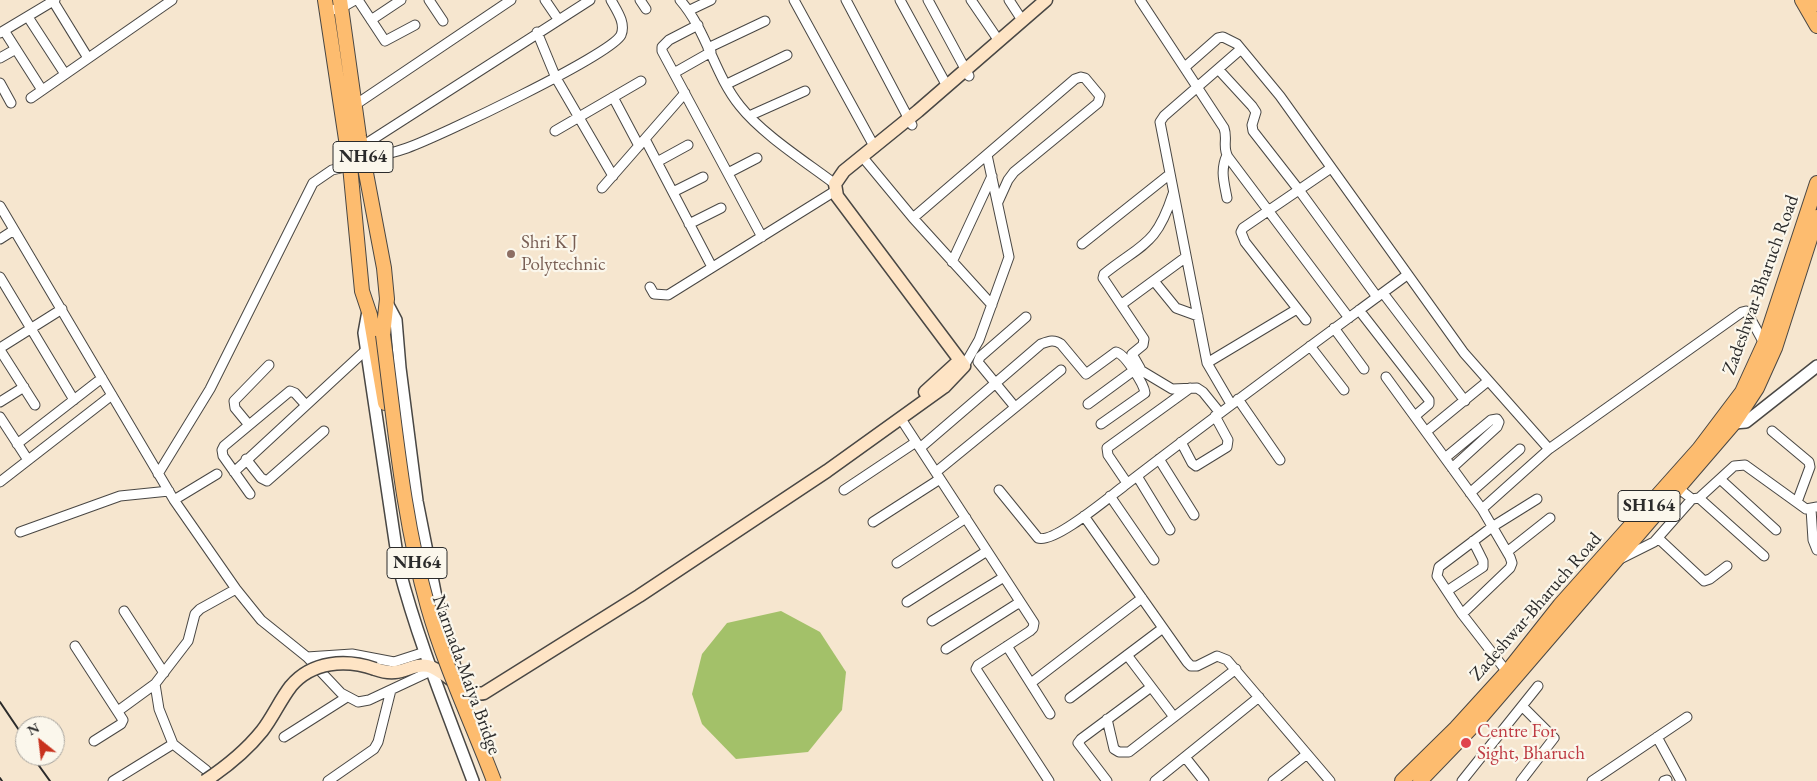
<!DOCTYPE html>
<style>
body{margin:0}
#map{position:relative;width:1817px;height:781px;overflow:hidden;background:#f6e6cf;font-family:"EB Garamond",serif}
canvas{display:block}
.north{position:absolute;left:15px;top:716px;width:50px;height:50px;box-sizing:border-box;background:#fbf7ec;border:1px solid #a8a59f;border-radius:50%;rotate:331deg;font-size:14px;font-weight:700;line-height:20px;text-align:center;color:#2b2b2b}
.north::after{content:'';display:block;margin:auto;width:18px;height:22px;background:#c8321e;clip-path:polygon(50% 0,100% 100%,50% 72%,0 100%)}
</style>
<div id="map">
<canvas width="1817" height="781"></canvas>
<div class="north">N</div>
</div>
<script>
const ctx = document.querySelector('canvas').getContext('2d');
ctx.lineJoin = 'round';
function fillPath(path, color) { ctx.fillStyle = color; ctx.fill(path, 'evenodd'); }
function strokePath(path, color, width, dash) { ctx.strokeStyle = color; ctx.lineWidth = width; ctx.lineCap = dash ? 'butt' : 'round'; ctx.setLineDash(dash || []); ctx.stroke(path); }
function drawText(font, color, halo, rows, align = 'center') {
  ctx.font = font + ' "EB Garamond",serif'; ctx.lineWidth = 4.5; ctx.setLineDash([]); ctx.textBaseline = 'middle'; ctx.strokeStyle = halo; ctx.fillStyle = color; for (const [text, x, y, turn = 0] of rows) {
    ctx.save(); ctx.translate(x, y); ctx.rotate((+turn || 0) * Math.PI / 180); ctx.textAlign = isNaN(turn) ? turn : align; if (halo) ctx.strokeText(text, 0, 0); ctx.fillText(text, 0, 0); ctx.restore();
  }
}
const green = new Path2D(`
 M781,611L820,632L846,672L842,710L808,752L736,759L702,724L692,694L702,654L727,623Z`);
const minor = new Path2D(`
 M358,0L385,41L415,25
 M429,0L443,21
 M545,0L558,19
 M640,0L646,9
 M680,0C707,31 714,74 740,106C762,134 806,162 835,184
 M794,0L874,146
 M846,0L912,125
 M900,0L947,86
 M928,0L969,76
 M971,0L999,41
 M1009,0L1022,20
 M1140,0L1224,128C1228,139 1222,147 1228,157L1349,318
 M53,1L88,58
 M690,10L711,0
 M327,11L341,8L355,0
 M28,17L65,74
 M371,20L401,0
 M698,25L669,40L662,47V51L762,237
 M5,32L42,90
 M537,32L556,78L613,176
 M0,33L55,0
 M708,48L765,21
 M0,58L16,49
 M1185,67L1218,38L1223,37L1237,44L1280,96L1464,353L1549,449
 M1218,69L1252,106L1256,112L1252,125L1253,131L1299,190L1377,297
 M674,73L711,52
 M0,83L11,103
 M727,84L787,55
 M613,97L639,146
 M31,98L172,0
 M355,105L511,0
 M749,116L805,91
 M555,131L641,81
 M645,139L712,267
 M361,147L590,0
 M1227,155C1220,170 1224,182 1227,198
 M360,160C375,157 393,153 407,148C438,137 611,55 621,35C626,23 617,11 611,0
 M865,160L913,218L992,305
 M657,162L688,145
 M728,173L757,158
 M602,188L685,93
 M673,192L703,177
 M0,206L174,500L236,589L261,620L307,657L341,693L358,702L369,700L431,671
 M913,218L1075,79L1081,77L1085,78L1100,96L1098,103L1014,172L1008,180L998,202
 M689,224L721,208
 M0,239L14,230
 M1082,244L1170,174
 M952,262L992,176
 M0,277L74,400
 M1154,281L1176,308L1198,316
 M650,287L654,294L668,295L835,191
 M1383,293L1465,401
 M1122,304L1186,257
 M1359,310L1429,400V404L1415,416
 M1306,320L1245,242L1241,232L1243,228L1331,168
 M1334,328L1364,369
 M1310,346L1344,390
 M0,348L62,309
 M0,350L35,405
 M1207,363L1297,309
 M964,366L979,340L1009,257L987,155
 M1140,368L1132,354L1143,345L1144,339L1103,278L1104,274C1143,243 1156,246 1173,194
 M1386,377L1482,509L1510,557L1512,563L1510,568L1462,614
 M1238,399L1280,460
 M0,402L24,387
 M1088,404L1137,368L1172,389L1197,388L1203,392L1220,413
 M1231,404L1207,363L1160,122L1164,116L1241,49
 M1015,407L978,362L980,357L1026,317
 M0,417L28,460
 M901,419L1034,623L1033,628L1030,631L978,665L976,669L1049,781
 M249,425L235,408L234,401L269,365
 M1427,431L1488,381
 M1772,431L1809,462L1810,467L1797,502
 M1181,442L1192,463L1196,466L1227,447L1228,440L1215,416
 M17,444L102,378
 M920,448L1041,344C1049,341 1054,339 1061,344L1086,374L1116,352C1125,354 1144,384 1145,393L1101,424
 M1445,458L1491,420L1497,419L1499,422L1497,427L1452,468
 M246,459L261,478L267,481L324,431
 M1159,459L1194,515
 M234,472L367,349
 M936,472L1061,370
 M158,474L210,389L313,183L332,170L350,166
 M1137,476L1170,530
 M1720,479L1776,530
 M0,482L112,395
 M1127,483L1108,455L1107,448L1190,388
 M1678,488L1692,499L1699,498L1734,466L1745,465L1806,509L1817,507
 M844,490L916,442
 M999,490L1038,538C1054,544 1109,497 1124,486C1217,414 1312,345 1407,275
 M1470,493L1520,449
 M250,494L223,456L222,450L224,446L290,391L295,393L305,404
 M1110,496L1154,560
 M1699,498L1764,556
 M174,500L217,474
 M1482,509L1549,449L1742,312L1746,311L1748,314L1765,345
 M1811,509L1813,540L1817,550
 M1084,516L1187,662L1191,666H1197L1217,656L1227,660L1330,781
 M873,522L940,479
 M20,532L120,496L169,491
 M1658,538L1704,581L1710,579L1727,566
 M1507,552L1550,518
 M1620,559L1654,542L1692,499
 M897,563L966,518
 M1447,591L1483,567V561L1473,541
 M907,602L987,551
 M124,611L164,673
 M932,621L1004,577
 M75,646L123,720L121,724L94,741
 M1007,646L1050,714
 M946,649L1020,602
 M1127,655L1174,717
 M307,657L352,654L394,662L425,652
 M1507,672L1462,614L1437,576L1439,567L1492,527L1537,499
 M1031,683L1142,598
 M1070,698L1163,628
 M118,711L155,684
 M1107,719L1114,749L1119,752H1129L1236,669
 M284,737L347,697
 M1657,737L1681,781
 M1185,757L1204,781
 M206,770L173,744L159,709L155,684L188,641L195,614L200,609L236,589
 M113,781L173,744
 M328,781L374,749L378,742L391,690
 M1107,781L1078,743L1081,739L1151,687
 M1155,781L1259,697
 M1273,781L1307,754
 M1462,781L1538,686
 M1521,781L1554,738L1522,706
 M1592,781L1687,717
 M1664,781L1667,780`);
const tertiary = new Path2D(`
 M387,303L396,320L400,368L417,501L436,597L458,678
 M368,311L364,333L399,568C418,641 447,711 473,781
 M1734,423L1746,422L1817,366`);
const secondary = new Path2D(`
 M925,392L960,360
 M375,669C403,679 410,662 428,666C445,670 467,698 484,693L639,596L827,471L944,387L964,366L962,363L837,196L835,184L844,171L918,111L1046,0`);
const primary = new Path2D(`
 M1802,0L1817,26
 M1815,0L1817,4
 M1402,781L1456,728L1507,672L1560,605L1699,449L1742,392L1764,344L1817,183
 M1420,781L1476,723L1734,423L1757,388L1775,348L1817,217`);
const trunk = new Path2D(`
 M325,0L350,166L362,291L370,315L385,403
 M340,0L359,136L384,268L387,299L383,335`);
const rail = new Path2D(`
 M0,702L25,739
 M32,756L50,781
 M0,778L2,781`);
const secondaryBridge = new Path2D(`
 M205,781C226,767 246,751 262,731C273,717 280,700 291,686C312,661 346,659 375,669`);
const trunkBridge = new Path2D(`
 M383,335C395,426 403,519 428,607C445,667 472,723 494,781`);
const markers = [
 [511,254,5,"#8d6e63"],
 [1466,743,6,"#e0444e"]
];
const shields = [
 [363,157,60],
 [1649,506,62],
 [417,563,60]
];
const shieldNames = [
 ["NH64",363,157],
 ["SH164",1649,506],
 ["NH64",417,563]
];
const educationNames = [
 ["Shri K J",521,243],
 ["Polytechnic",521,265]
];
const streetNames = [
 ["Zadeshwar-Bharuch Road",1761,285,-70],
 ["Zadeshwar-Bharuch Road",1536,607,-49],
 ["Narmada Maiya Bridge",466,675,70]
];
const healthNames = [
 ["Centre For",1477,732],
 ["Sight, Bharuch",1477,754]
];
fillPath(green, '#a3c169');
strokePath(minor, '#494744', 11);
strokePath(tertiary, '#494744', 14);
strokePath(secondary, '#494744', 15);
strokePath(primary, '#494744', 16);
strokePath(trunk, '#494744', 16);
strokePath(minor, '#fff', 9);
strokePath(tertiary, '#fff', 11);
strokePath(secondary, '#fee4c5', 12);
strokePath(primary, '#fdbc6f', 14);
strokePath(trunk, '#fdbc6f', 14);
strokePath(rail, '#2b2b2b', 2);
strokePath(secondaryBridge, '#494744', 15, []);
strokePath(trunkBridge, '#494744', 16, []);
strokePath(secondaryBridge, '#fee4c5', 12);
strokePath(trunkBridge, '#fdbc6f', 14);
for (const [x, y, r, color] of markers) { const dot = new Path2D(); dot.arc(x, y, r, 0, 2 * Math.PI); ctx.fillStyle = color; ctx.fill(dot); strokePath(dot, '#fbf7ec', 2); }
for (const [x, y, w] of shields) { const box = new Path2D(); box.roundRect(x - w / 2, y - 15.5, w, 31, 4); ctx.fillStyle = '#fbf7ec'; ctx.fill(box); strokePath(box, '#2b2b2b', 1); }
drawText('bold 18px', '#2b2b2b', null, shieldNames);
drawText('19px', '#785e54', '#fbf7ec', educationNames, 'left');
drawText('19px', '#2b2b2b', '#fbf7ec', streetNames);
drawText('19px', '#be3a42', '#fbf7ec', healthNames, 'left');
</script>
